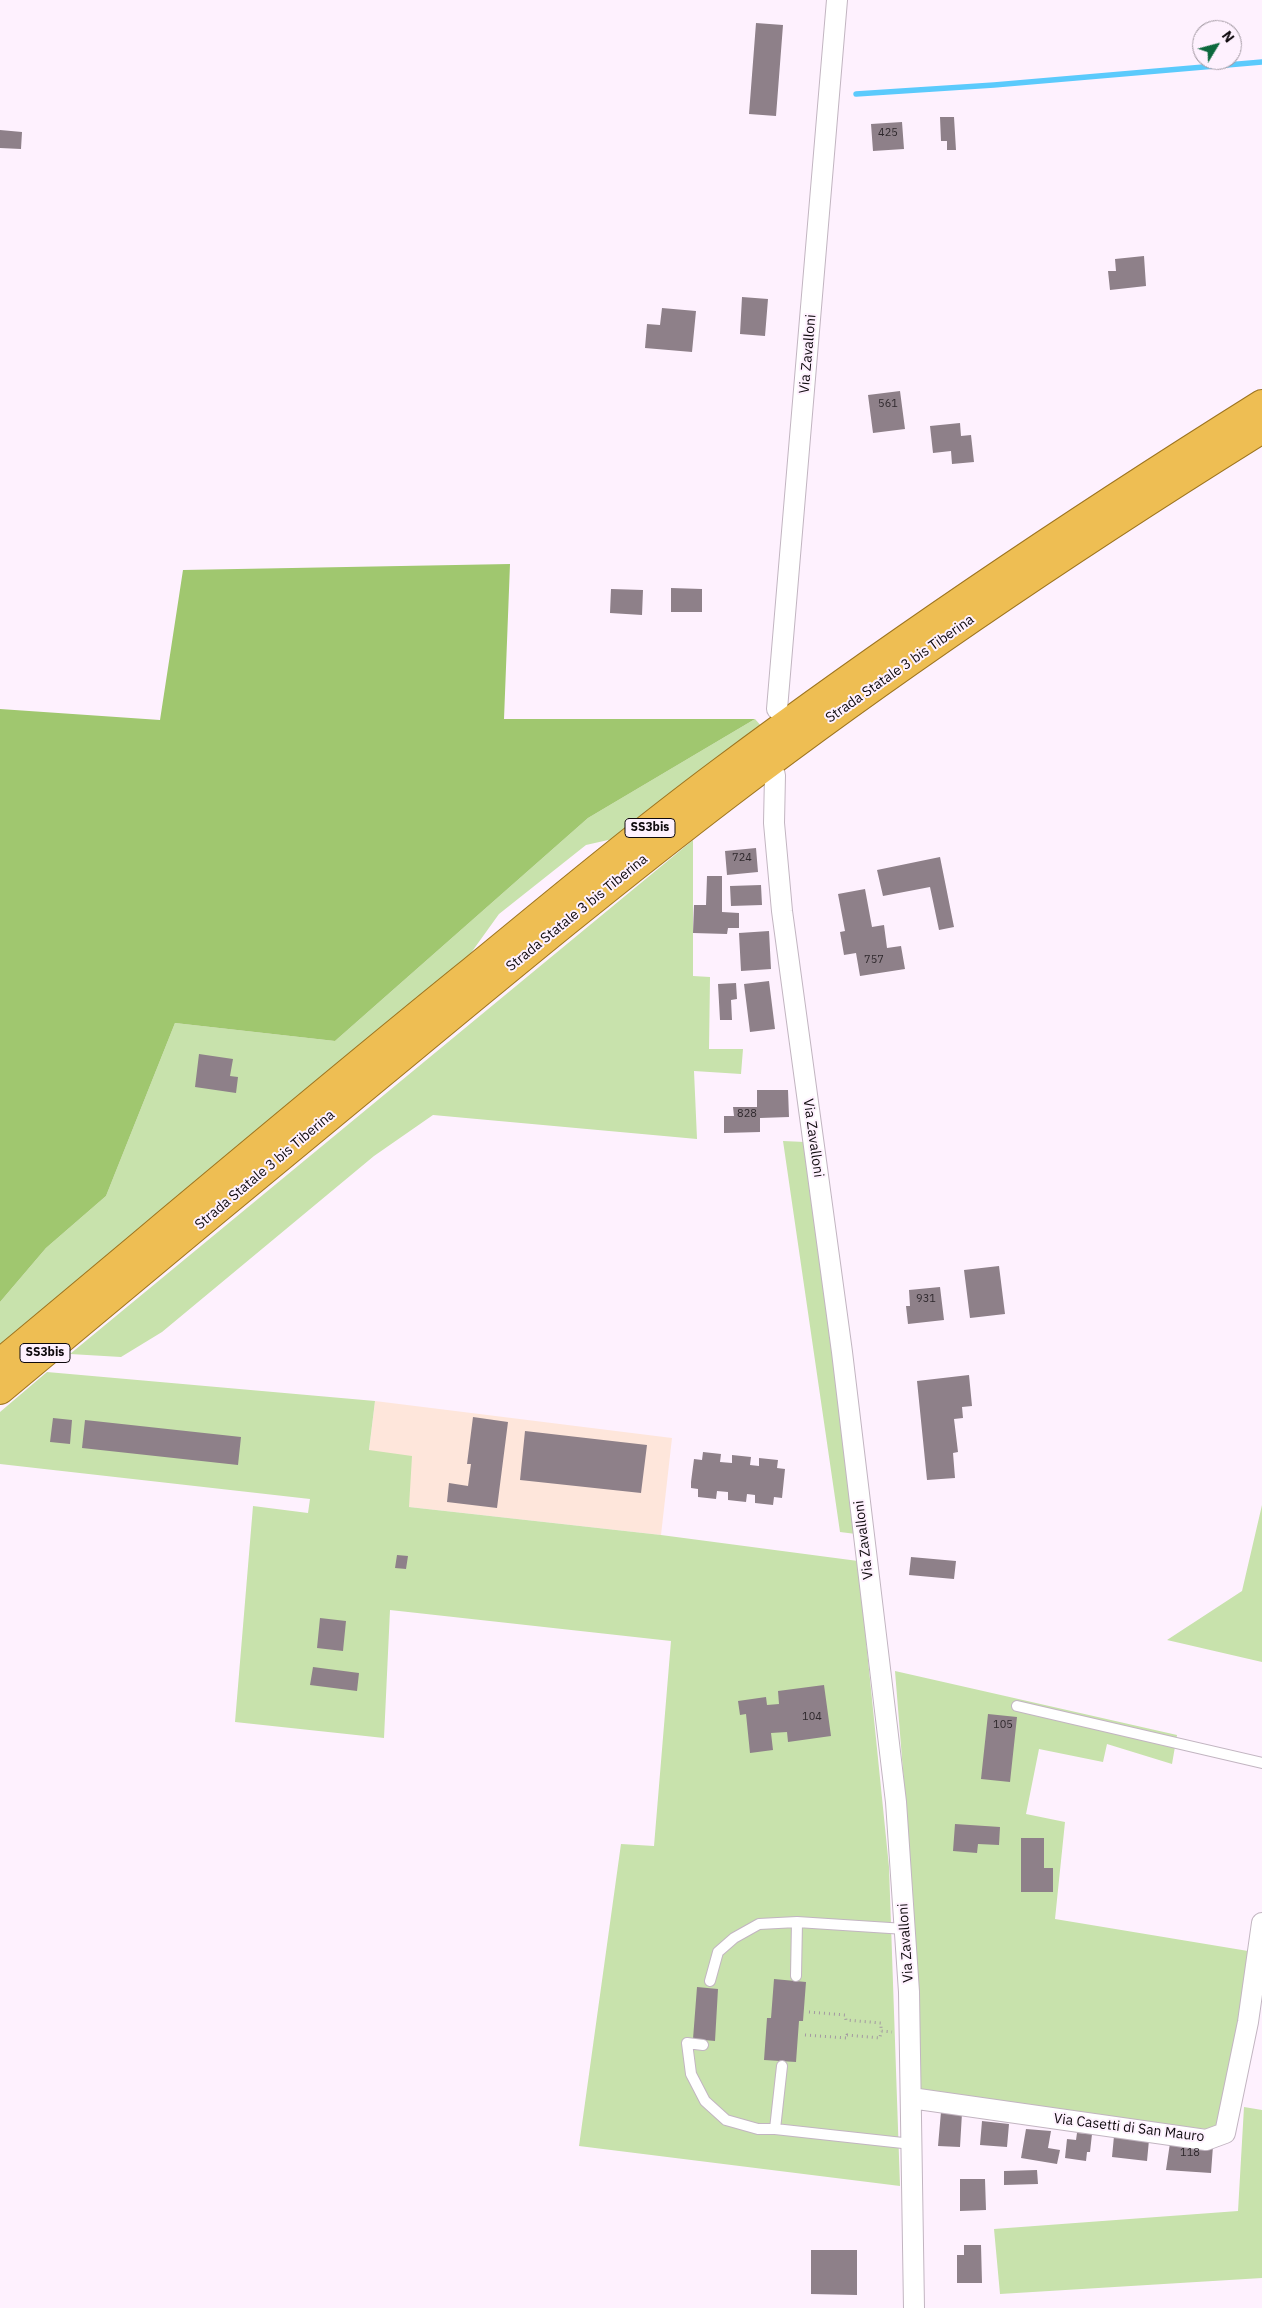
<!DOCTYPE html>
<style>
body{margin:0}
#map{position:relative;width:1262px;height:2308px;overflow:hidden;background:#fef1fe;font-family:"IBM Plex Sans",sans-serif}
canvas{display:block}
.north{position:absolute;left:1192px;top:20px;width:50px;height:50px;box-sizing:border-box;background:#fef1fe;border:1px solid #9e959e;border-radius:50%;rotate:53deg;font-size:14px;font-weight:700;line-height:20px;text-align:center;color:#0f0a0e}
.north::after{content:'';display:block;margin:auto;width:18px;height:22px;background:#0c693d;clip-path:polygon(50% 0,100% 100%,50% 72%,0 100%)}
</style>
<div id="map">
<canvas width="1262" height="2308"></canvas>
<div class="north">N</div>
</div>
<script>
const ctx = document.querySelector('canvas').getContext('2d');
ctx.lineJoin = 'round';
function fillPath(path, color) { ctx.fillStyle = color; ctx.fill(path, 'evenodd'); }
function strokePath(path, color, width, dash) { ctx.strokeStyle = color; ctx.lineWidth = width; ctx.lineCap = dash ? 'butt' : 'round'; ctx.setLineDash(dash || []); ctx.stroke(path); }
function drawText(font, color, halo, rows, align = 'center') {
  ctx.font = font + ' "IBM Plex Sans",sans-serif'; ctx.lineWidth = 4; ctx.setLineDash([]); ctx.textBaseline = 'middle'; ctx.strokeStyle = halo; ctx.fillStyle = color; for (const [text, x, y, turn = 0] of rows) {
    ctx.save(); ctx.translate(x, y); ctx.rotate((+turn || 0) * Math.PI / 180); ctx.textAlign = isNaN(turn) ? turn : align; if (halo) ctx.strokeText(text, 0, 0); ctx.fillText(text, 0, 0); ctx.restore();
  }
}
const industrial = new Path2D(`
 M375,1401L672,1438L661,1535L409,1507L369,1451Z`);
const green = new Path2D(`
 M755,719L763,728L617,838L586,845L499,914L463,964L0,1348V1302L46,1248L106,1196L175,1023L335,1041L588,818Z
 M693,840V976L710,977L709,1049H743L741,1074L694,1071L697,1139L433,1115L374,1156L162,1332L121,1357L70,1354Z
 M783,1141L805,1142L856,1534L840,1532Z
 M47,1372L375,1401L369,1450L412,1456L409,1507L661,1535L858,1561L889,1867L900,2186L579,2146L621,1844L654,1846L671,1641L390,1610L384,1738L235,1722L253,1506L308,1513L310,1499L0,1464V1412Z
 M1262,1505V1662L1167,1640L1242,1591Z
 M895,1671L1177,1735L1172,1764L1107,1744L1103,1762L1039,1749L1026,1814L1065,1822L1055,1919L1254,1952L1222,2131L919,2094L913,1896Z
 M1244,2107L1262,2110V2278L1000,2294L994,2229L1238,2211Z`);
const forest = new Path2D(`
 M510,564L504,719H755L588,818L335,1041L175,1023L106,1196L46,1248L0,1302V709L160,720L183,570Z`);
const stream = new Path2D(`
 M856,94L994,85L1262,62`);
const building = new Path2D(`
 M756,23L783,25L776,116L749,114Z
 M940,117H954L956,150H947V141H941Z
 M902,122L904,149L873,151L871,124Z
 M0,130L22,132L21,149L0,148Z
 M1144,256L1146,286L1110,290L1108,271H1116L1115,259Z
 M742,297L768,299L765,336L740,334Z
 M662,308L696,311L692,352L645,348L647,324L660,325Z
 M900,391L905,429L873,433L868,395Z
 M960,423L961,436L971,435L974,462L952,464L951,451L933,453L930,426Z
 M671,588L702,589V612H671Z
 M611,589L643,590L642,615L610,613Z
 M756,848L758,872L727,875L725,851Z
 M940,857L954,927L939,930L930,887L883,896L877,870Z
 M707,876H722V912L739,913V928H728L727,934L693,933L694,905H706Z
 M761,885L762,905L731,906L730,886Z
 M865,889L872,927L884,925L887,948L901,946L905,969L860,976L856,953L844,955L840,932L845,931L838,894Z
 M769,931L771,969L741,971L739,933Z
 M769,981L775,1029L750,1032L744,984Z
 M736,983L737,999L731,1000L732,1020H720L718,984Z
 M199,1054L233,1059L230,1076L238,1077L236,1093L195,1087Z
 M757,1090H788L789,1117L760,1118V1132L724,1133V1116H734L733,1107H757Z
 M999,1266L1005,1314L970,1318L964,1270Z
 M940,1287L944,1320L908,1324L906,1306H910L909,1290Z
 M969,1375L972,1406L962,1407L963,1418L954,1419L958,1452L953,1453L955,1478L927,1480L917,1381Z
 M473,1417L508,1422L497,1508L447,1502L449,1483L468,1486L471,1464H467Z
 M53,1418L72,1420L70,1444L50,1442Z
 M85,1420L241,1437L238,1465L82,1448Z
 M525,1431L647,1445L641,1493L520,1480Z
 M703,1452L721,1454L720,1462L732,1463V1455L751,1457L750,1465L759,1466V1458L778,1460L777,1468L785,1469L782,1498L774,1497L773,1505L755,1503V1495L747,1494L746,1502L728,1500V1492L717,1491L716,1499L698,1497V1489L691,1488V1482L694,1459L702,1460Z
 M397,1555L408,1556L406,1569L395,1568Z
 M911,1557L956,1561L954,1579L909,1575Z
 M320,1618L346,1621L343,1651L317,1648Z
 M313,1667L359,1673L357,1691L310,1685Z
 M824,1685L831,1736L788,1742L787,1732L771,1733L773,1750L750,1753L746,1714L740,1715L738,1701L766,1697L767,1705L779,1704L778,1691Z
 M988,1714L1017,1717L1010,1782L981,1779Z
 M955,1824L1000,1827L999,1845L978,1844L977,1853L953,1851Z
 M1021,1838H1044V1868H1053V1892H1021Z
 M774,1979L806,1982L803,2021H799L796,2062L764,2060L767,2018H771Z
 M697,1987L718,1989L715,2041L693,2039Z
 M941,2112L962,2113L960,2147L938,2146Z
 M982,2121L1009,2124L1007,2147L980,2145Z
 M1026,2129L1051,2131L1048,2148L1060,2150L1057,2164L1021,2158Z
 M1077,2133L1092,2134L1090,2152H1087L1086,2161L1065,2158L1067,2139L1076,2140Z
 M1114,2136L1149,2140L1147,2161L1112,2157Z
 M1170,2143L1213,2146L1211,2173L1166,2170Z
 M1037,2170L1038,2184L1004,2185V2171Z
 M960,2179H985L986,2210L960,2211Z
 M964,2245H981L982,2283H957V2255H964Z
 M811,2250H857V2295L811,2294Z`);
const path = new Path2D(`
 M809,2012L845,2015L846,2020L881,2023V2031L892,2032
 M805,2035L847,2038V2035L880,2038L881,2031`);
const service = new Path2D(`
 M1017,1706L1262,1763
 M796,1976L797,1922L905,1929
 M710,1981L718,1952L734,1938L759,1924L797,1922
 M703,2045L687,2043L691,2074L705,2101L726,2120L758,2129H775
 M782,2066L775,2129L912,2144`);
const minor = new Path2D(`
 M777,709L837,0
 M775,775L774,823L782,911L842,1352L896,1802L909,1992L914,2308
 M911,2098L1206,2140L1225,2133L1248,2022L1262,1923`);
const trunk = new Path2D(`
 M0,1363C155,1234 309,1103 466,976C550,907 634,837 721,772C896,641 1077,520 1262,404
 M0,1390C126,1284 254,1179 381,1074C496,979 610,884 728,794C900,663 1079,543 1262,429`);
const numberNames = [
 ["425",888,133],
 ["561",888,404],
 ["724",742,858],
 ["757",874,960],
 ["828",747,1114],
 ["931",926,1299],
 ["104",812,1717],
 ["105",1003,1725],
 ["118",1190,2153]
];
const shields = [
 [650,828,50],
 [45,1353,50]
];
const shieldNames = [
 ["SS3bis",650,828],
 ["SS3bis",45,1353]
];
const streetNames = [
 ["Via Zavalloni",808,354,-85],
 ["Strada Statale 3 bis Tiberina",900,669,-35],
 ["Strada Statale 3 bis Tiberina",577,913,-39],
 ["Via Zavalloni",813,1138,82],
 ["Strada Statale 3 bis Tiberina",265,1170,-40],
 ["Via Zavalloni",864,1540,-97],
 ["Via Zavalloni",906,1943,-94],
 ["Via Casetti di San Mauro",1129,2128,7]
];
fillPath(industrial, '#fee6db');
fillPath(green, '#c8e2ac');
fillPath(forest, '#a0c76f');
strokePath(stream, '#5bcafc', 5.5);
fillPath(building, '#8e8089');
strokePath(service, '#c2b5c1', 12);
strokePath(minor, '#c2b5c1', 22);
strokePath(trunk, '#9d741f', 30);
strokePath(path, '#a298a1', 3, [1, 4]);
strokePath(service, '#fff', 10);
strokePath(minor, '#fff', 20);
strokePath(trunk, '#eebe53', 28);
drawText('11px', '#2f282d', null, numberNames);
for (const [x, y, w] of shields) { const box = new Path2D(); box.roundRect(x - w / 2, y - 9.5, w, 19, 4); ctx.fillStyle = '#fef1fe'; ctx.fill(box); strokePath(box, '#0f0a0e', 1); }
drawText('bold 12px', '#0f0a0e', null, shieldNames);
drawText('14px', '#0f0a0e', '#fef1fe', streetNames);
</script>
